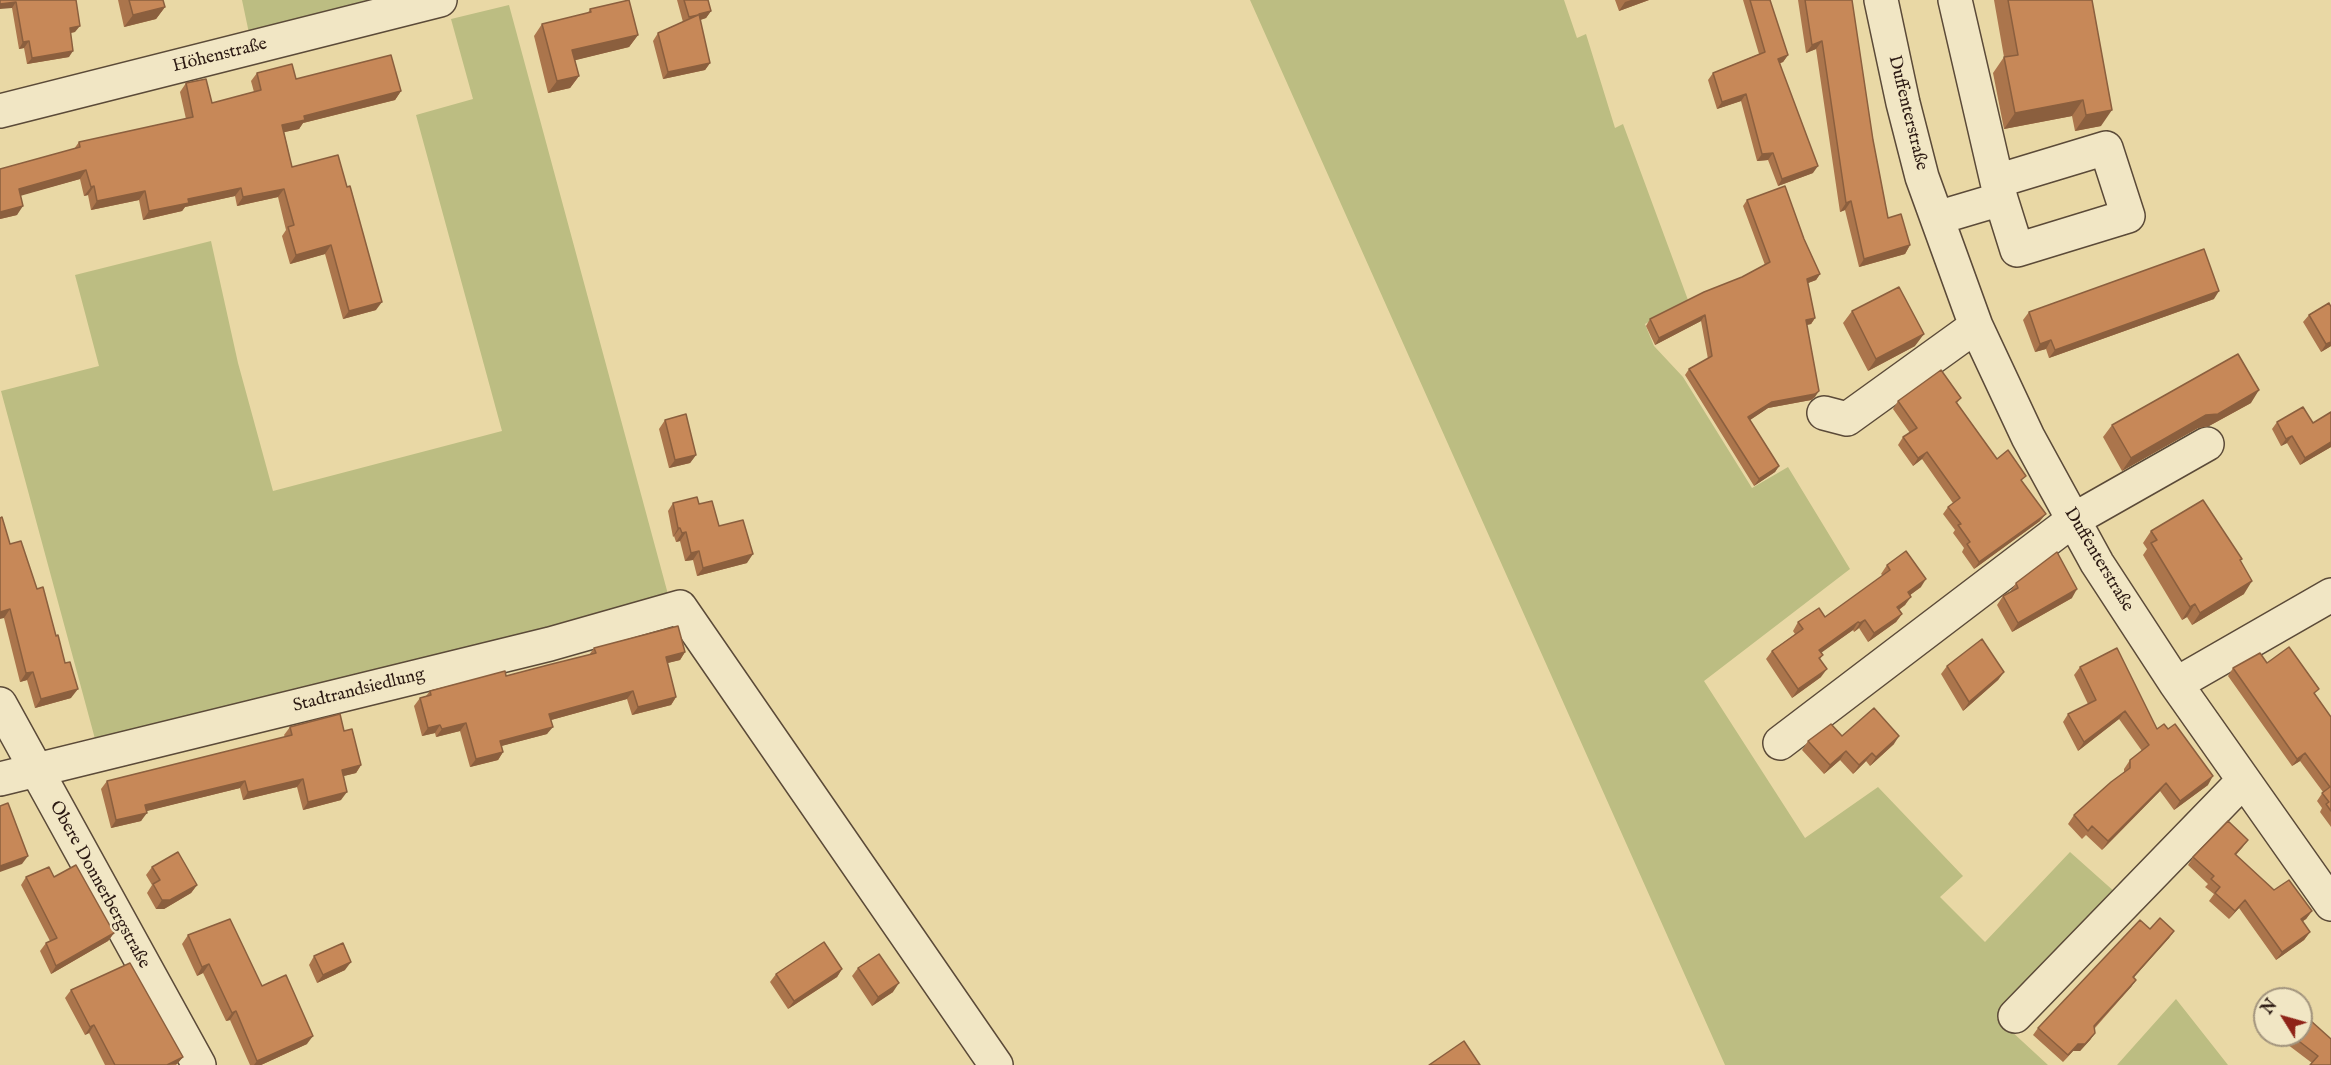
<!DOCTYPE html>
<meta charset="utf-8">
<style>
body{margin:0}
#map{position:relative;width:2331px;height:1065px;overflow:hidden;background:#e9d8a5;font-family:"IM FELL English",serif}
canvas{display:block}
.north{position:absolute;left:2253px;top:987px;width:60px;height:60px;box-sizing:border-box;background:#f1e6c4;border:2px solid #a2947d;border-radius:50%;rotate:307deg;font-size:16px;font-weight:700;line-height:24px;text-align:center;color:#2c1a13}
.north::after{content:'';display:block;margin:auto;width:21px;height:27px;background:#8f2418;clip-path:polygon(50% 0,100% 100%,50% 72%,0 100%)}
</style>
<div id="map">
<canvas width="2331" height="1065"></canvas>
<div class="north">N</div>
</div>
<script>
const ctx = document.querySelector('canvas').getContext('2d');
ctx.lineJoin = 'round';
function fillPath(path, color) { ctx.fillStyle = color; ctx.fill(path, 'evenodd'); }
function strokePath(path, color, width, dash) { ctx.strokeStyle = color; ctx.lineWidth = width; ctx.lineCap = dash ? 'butt' : 'round'; ctx.setLineDash(dash || []); ctx.stroke(path); }
function drawText(font, color, halo, rows, align = 'center') {
  ctx.font = font + ' "IM FELL English",serif'; ctx.lineWidth = 4.5; ctx.setLineDash([]); ctx.textBaseline = 'middle'; ctx.strokeStyle = halo; ctx.fillStyle = color; for (const [text, x, y, turn = 0] of rows) {
    ctx.save(); ctx.translate(x, y); ctx.rotate((+turn || 0) * Math.PI / 180); ctx.textAlign = isNaN(turn) ? turn : align; if (halo) ctx.strokeText(text, 0, 0); ctx.fillText(text, 0, 0); ctx.restore();
  }
}
const green = new Path2D(`
 M242,0H400L250,38Z
 M1250,0H1564L1577,38L1586,34L1615,128L1623,124L1688,300L1645,324L1654,346L1683,377L1752,488L1788,467L1850,569L1704,681L1805,838L1878,787L1963,876L1940,897L1985,942L2070,852L2116,893L1997,1018L2048,1065H1725Z
 M509,5L669,598L98,750L1,391L99,366L75,275L211,241L238,363L273,491L502,431L416,115L473,99L451,19Z
 M2176,999L2228,1065H2117Z`);
const minor = new Path2D(`
 M1881,0L1903,103L1922,177L1976,326L2028,437L2097,563L2176,684L2331,904
 M1955,0L2001,199
 M0,111L440,0
 M1937,218L2001,199L2017,250L2128,216L2106,148L1997,181
 M1824,413L1847,419L1976,326
 M2176,684L2331,595
 M0,704L199,1065
 M1780,743L2073,520L2207,444
 M0,779L550,644L680,607L996,1065
 M2015,1016L2243,781`);
const wall = new Path2D(`
 M0,0H76L75,32L70,33L69,57L27,64L24,48L19,49L12,8Z
 M118,0H163L165,7L156,19L124,27Z
 M677,0H708L711,11L706,18L700,20L710,63L705,70L663,79L653,41L658,33L683,22Z
 M1615,0H1649L1619,11Z
 M1743,0H1770L1788,55L1783,62L1780,63L1813,173L1778,186L1768,160L1757,161L1741,101L1717,109L1708,80L1713,73L1759,54Z
 M1798,0H1852L1873,140L1888,218L1910,245L1905,254L1859,267L1845,210L1840,212L1816,49L1806,53Z
 M1994,0H2092L2101,126L2075,131L2072,116L2004,129L1993,73L2004,57Z
 M590,9L638,35L629,47L575,60L579,76L570,88L548,93L534,36L542,24L588,13Z
 M257,73L296,79L401,91L395,100L303,123L299,129L284,132L292,167L376,310L343,319L325,254L290,264L282,236L286,230L278,197L237,206L235,196L185,207L182,211L143,220L139,200L91,210L88,195L84,196L80,179L21,195L17,215L0,219V169L74,149L79,142L186,119L180,92L186,83L212,103L254,92L251,81Z
 M1747,200L1804,239L1820,274L1816,280L1808,283L1815,318L1811,324L1807,325L1815,397L1811,400L1768,408L1750,420L1779,466L1775,472L1754,486L1685,375L1689,369L1708,359L1701,321L1655,345L1646,326L1650,319L1742,277L1765,265L1743,206Z
 M2214,299L2049,358L2046,349L2035,352L2023,320L2029,312Z
 M2331,307V346L2321,352L2303,322L2309,315Z
 M1852,311L1915,346L1868,371L1843,323Z
 M1961,398L1957,403L1997,459L2022,482L2040,521L1974,569L1962,552L1964,548L1953,533L1955,530L1943,514L1948,507L1953,503L1922,459L1913,466L1898,445L1903,437L1910,433L1893,409L1898,401Z
 M2251,403L2209,426L2198,428L2122,471L2103,437L2112,425Z
 M665,420L696,455L690,463L669,468L659,429Z
 M2277,422L2313,423L2331,447L2300,465L2287,443L2281,446L2272,429Z
 M673,503L699,504L719,526L747,563L697,576L693,560L685,561L680,541L676,542L674,536L673,537L668,511Z
 M2151,531L2240,561L2244,594L2192,625L2187,617L2182,620L2143,555L2147,549L2143,543Z
 M10,544L71,698L35,708L27,680L20,682L4,618Z
 M1887,565L1921,587L1910,595L1905,605L1899,610L1902,614L1896,622L1868,642L1859,628L1854,632L1853,630L1821,652L1823,655L1820,659L1821,677L1792,698L1766,659L1772,651L1795,634L1793,631L1798,622L1825,617L1883,576L1881,574Z
 M2016,583L2072,598L2012,632L1997,605L2003,596L2010,592Z
 M594,648L685,652L680,660L667,663L676,697L671,705L632,715L627,699L551,720L547,734L501,746L503,752L498,760L470,767L460,731L436,737L435,733L422,736L414,706L420,698L426,696L430,691L506,676L589,655Z
 M2267,663L2315,694L2331,717V827L2320,812L2322,808L2317,801L2323,792L2300,761L2292,766L2228,676L2233,668Z
 M1947,666L2004,672L1998,680L1963,711L1941,674Z
 M2080,667L2157,729L2208,785L2174,810L2160,791L2102,850L2086,835L2082,839L2068,824L2074,815L2124,772V769L2130,760L2142,751L2119,719L2078,751L2063,722L2068,714L2088,704L2074,675Z
 M290,727L344,731L361,765L356,773L343,776L341,800L303,810L297,787L243,800L240,788L146,811L141,821L111,828L101,789L107,781L285,737L284,735Z
 M1842,736L1894,744L1870,766L1866,761L1853,774L1840,760L1824,774L1802,750L1808,741Z
 M2248,840L2236,855L2274,890L2312,911L2306,919L2302,921L2310,932L2304,940L2276,960L2239,908L2229,919L2209,901L2214,894L2205,887L2208,884L2188,865L2193,857Z
 M152,867L197,885L191,893L164,909H156L147,893L152,885L146,875Z
 M26,877H54L114,933L108,941L51,974L40,951L46,943L50,941L21,885Z
 M2150,929L2174,931L2169,938L2134,977L2136,980L2131,987L2095,1028V1033L2090,1040L2080,1051H2073L2063,1062L2033,1035L2038,1028Z
 M188,935L262,986L307,1044L261,1065H250L230,1020L226,1021L203,973L197,976L182,944Z
 M314,956L345,970L317,983L309,965Z
 M858,968L893,992L872,1006L852,976Z
 M842,969L837,977L788,1009L770,982L776,974Z
 M71,990L183,1057L176,1065H105L89,1033L85,1035L65,998Z
 M2265,1006V1027L2255,1020Z
 M2275,1035H2301L2331,1039L2312,1063Z`);
const shadedWall = new Path2D(`
 M1631,0H1649L1619,11L1625,2Z
 M16,2L12,8L0,9V4Z
 M165,7L156,19L124,27L133,15Z
 M711,11L706,18L694,22L699,14Z
 M80,26L75,32L65,34L70,28Z
 M638,35L629,47L564,63L572,50Z
 M29,41L24,48L19,49L23,42Z
 M1822,41L1816,49L1806,53L1812,45Z
 M73,51L69,57L27,64L32,58Z
 M1788,55L1783,62L1773,66L1778,59Z
 M710,63L705,70L663,79L668,72Z
 M579,76L570,88L548,93L557,81Z
 M401,91L395,100L303,123L299,129L276,134L282,125L304,116Z
 M1746,94L1741,101L1717,109L1722,102Z
 M2083,100L2072,116L2004,129L2015,113Z
 M2112,110L2101,126L2075,131L2086,115Z
 M1773,153L1768,160L1757,161L1762,154Z
 M1818,166L1813,173L1778,186L1782,179Z
 M86,170L80,179L13,198L19,189Z
 M94,186L88,195L84,196L91,187Z
 M241,188L235,196L185,207L182,211L143,220L149,211L188,199Z
 M284,189L278,197L237,206L243,197Z
 M145,191L139,200L91,210L97,201Z
 M1851,201L1845,210L1840,212L1846,203Z
 M23,206L17,215L0,219V212Z
 M331,245L325,254L290,264L296,255Z
 M1910,245L1905,254L1859,267L1864,259Z
 M1820,274L1816,280L1803,285L1807,279Z
 M2219,291L2214,299L2049,358L2055,350Z
 M382,302L376,310L343,319L349,311Z
 M1705,315L1701,321L1655,345L1659,338Z
 M1815,318L1811,324L1801,326L1806,320Z
 M1924,334L1915,346L1868,371L1876,359Z
 M2051,340L2046,349L2035,352L2040,344Z
 M2331,342V346L2321,352L2326,344Z
 M2259,390L2251,403L2209,426L2198,428L2122,471L2131,458L2206,415Z
 M1819,391L1815,397L1811,400L1768,408L1744,424L1748,417L1772,402Z
 M2292,436L2287,443L2281,446L2286,439Z
 M2331,442V447L2300,465L2305,458Z
 M1927,452L1922,459L1913,466L1918,458Z
 M696,455L690,463L669,468L675,460Z
 M1779,466L1775,472L1754,486L1759,479Z
 M2046,514L2040,521L1974,569L1979,562Z
 M678,528H680L674,536L673,537Z
 M686,532L680,541L676,542L682,533Z
 M699,551L693,560L685,561L691,553Z
 M753,554L747,563L697,576L703,568Z
 M1926,579L1921,587L1902,601L1908,592Z
 M2252,581L2244,594L2192,625L2200,613Z
 M2077,589L2072,598L2012,632L2018,623Z
 M1911,597L1905,605L1891,615L1897,607Z
 M2195,604L2187,617L2182,620L2190,607Z
 M10,609L4,618L0,619V612Z
 M1902,614L1896,622L1868,642L1874,633Z
 M1865,620L1859,628L1854,632L1860,623Z
 M1858,622L1853,630L1814,658L1819,650Z
 M685,652L680,660L660,665L666,657Z
 M1827,669L1821,677L1792,698L1798,689Z
 M33,672L27,680L20,682L26,673Z
 M2004,672L1998,680L1963,711L1969,702Z
 M78,689L71,698L35,708L41,699Z
 M633,691L627,699L544,722L549,714Z
 M676,697L671,705L632,715L638,707Z
 M2125,711L2119,719L2078,751L2084,742Z
 M466,723L460,731L436,737L442,729Z
 M440,725L435,733L422,736L428,728Z
 M553,727L547,734L494,748L500,741Z
 M1899,736L1894,744L1870,766L1876,757Z
 M1846,751L1840,760L1824,774L1830,765Z
 M503,752L498,760L470,767L476,759Z
 M1872,753L1866,761L1853,774L1859,765Z
 M2305,753L2300,761L2292,766L2297,759Z
 M361,765L356,773L336,778L342,770Z
 M2213,776L2208,785L2174,810L2180,801Z
 M303,779L297,787L243,800L248,792Z
 M245,781L240,788L139,813L145,805Z
 M2166,783L2160,791L2102,850L2108,841Z
 M347,792L341,800L303,810L308,802Z
 M147,813L141,821L111,828L116,820Z
 M2248,840L2242,848L2229,862L2235,854Z
 M28,856L22,864L0,872V866Z
 M197,885L191,893L164,909H156L162,900Z
 M2245,900L2239,908L2229,919L2235,911Z
 M2312,911L2306,919L2295,927L2301,919Z
 M2174,931L2169,938L2128,984L2133,977Z
 M2310,932L2304,940L2276,960L2282,952Z
 M114,933L108,941L51,974L56,966Z
 M351,962L345,970L317,983L323,975Z
 M209,964L203,973L197,976L202,967Z
 M842,969L837,977L788,1009L794,1001Z
 M2136,980L2131,987L2089,1033L2094,1026Z
 M899,983L893,992L872,1006L878,997Z
 M236,1011L230,1020L226,1021L232,1013Z
 M94,1025L89,1033L85,1035L90,1027Z
 M2095,1033L2090,1040L2080,1051H2073L2063,1062L2078,1044Z
 M313,1036L307,1044L261,1065H254L257,1061Z
 M183,1057L177,1064L167,1065Z`);
const building = new Path2D(`
 M0,0H76L80,26L70,28L73,51L32,58L29,41L23,42L16,2L0,4Z
 M129,0H163L165,7L133,15Z
 M629,0L638,35L572,50L579,76L557,81L542,24L591,12L590,9Z
 M684,0H708L711,11L699,14L710,63L668,72L658,33L698,15L689,17Z
 M1750,0H1770L1788,55L1778,59L1818,166L1782,179L1773,153L1762,154L1746,94L1722,102L1713,73L1765,52Z
 M1805,0H1852L1873,140L1888,218L1901,214L1910,245L1864,259L1851,201L1846,203L1822,41L1812,45Z
 M2008,0H2092L2112,110L2086,115L2083,100L2015,113L2004,57L2018,55Z
 M391,55L401,91L304,116L305,120L282,125L292,167L338,155L347,187L350,186L382,302L349,311L331,245L296,255L288,227L294,225L284,189L243,197L241,188L188,199L189,203L149,211L145,191L97,201L94,186L91,187L86,170L19,189L23,206L0,212V169L80,147L79,142L193,117L186,83L206,79L212,103L261,90L257,73L292,64L296,79Z
 M1785,186L1804,239L1820,274L1807,279L1815,318L1806,320L1819,391L1815,394L1772,402L1748,417L1779,466L1759,479L1689,369L1712,356L1705,315L1659,338L1650,319L1704,292L1742,277L1770,262L1747,200Z
 M2204,249L2219,291L2055,350L2051,340L2040,344L2029,312Z
 M1899,287L1924,334L1876,359L1852,311Z
 M2329,303L2331,307V342L2326,344L2309,315Z
 M2238,354L2259,390L2218,414L2206,415L2131,458L2112,425Z
 M1941,370L1961,398L1956,402L1997,459L2008,450L2026,476L2021,480L2046,514L1979,562L1967,544L1970,542L1958,525L1961,524L1948,507L1960,498L1927,452L1918,458L1903,437L1917,428L1898,401Z
 M2303,407L2313,423L2331,412V442L2305,458L2292,436L2286,439L2277,422Z
 M686,414L696,455L675,460L665,420Z
 M697,497L699,504L712,501L719,526L743,520L753,554L703,568L699,551L691,553L686,532L682,533L680,528H678L673,503Z
 M2203,500L2242,559L2240,560L2252,581L2200,613L2195,604L2190,607L2151,543L2157,540L2151,531Z
 M2,517L10,544L21,541L37,589L43,587L56,636L58,635L65,663L70,662L78,689L41,699L33,672L26,673L10,609L0,612V518Z
 M1906,551L1926,579L1908,592L1911,597L1897,607L1902,614L1874,633L1865,620L1860,623L1858,622L1819,650L1823,655L1819,658L1827,669L1798,689L1772,651L1803,629L1798,622L1819,608L1825,617L1890,570L1887,565Z
 M2057,552L2077,589L2018,623L2003,596L2018,588L2016,583Z
 M678,626L685,652L666,657L676,697L638,707L633,691L549,714L553,727L500,741L503,752L476,759L466,723L442,729L440,725L428,728L420,698L431,695L430,691L505,671L506,676L548,665L596,653L594,648Z
 M1982,639L2004,672L1969,702L1947,666Z
 M2289,647L2319,689L2314,693L2331,717V811L2326,804L2329,802L2322,793L2330,787L2305,753L2297,759L2233,668L2260,653L2267,663Z
 M2117,648L2157,729L2164,724L2168,729L2175,724L2213,776L2180,801L2166,783L2108,841L2092,826L2088,831L2074,815L2111,782L2130,768V760L2149,745L2125,711L2084,742L2068,714L2096,700L2080,667Z
 M1874,708L1899,736L1876,757L1872,753L1859,765L1846,751L1830,765L1808,741L1831,724L1842,736Z
 M340,714L344,731L352,729L361,765L342,770L347,792L308,802L303,779L248,792L245,781L145,805L147,813L116,820L107,781L292,735L290,727Z
 M8,803L28,856L0,866V806Z
 M2228,821L2248,840L2235,854L2274,890L2289,880L2312,911L2301,919L2310,932L2282,952L2245,900L2235,911L2215,893L2220,887L2211,879L2214,876L2193,857Z
 M178,852L197,885L170,900H162L153,884L160,880L152,867Z
 M76,865L114,933L56,966L46,943L57,938L26,877L49,867L54,877Z
 M2160,918L2174,931L2133,977L2136,980L2094,1026L2095,1033L2085,1044H2078L2068,1055L2038,1028L2140,920L2150,929Z
 M230,919L262,986L286,975L313,1036L257,1061L236,1011L232,1013L209,964L202,967L188,935Z
 M824,942L842,969L794,1001L776,974Z
 M343,943L351,962L323,975L314,956Z
 M879,954L899,983L878,997L858,968Z
 M130,963L183,1057L167,1065H115L94,1025L90,1027L71,990Z
 M2277,990L2287,999H2271Z
 M2265,1006V1016L2260,1012Z
 M2301,1012L2331,1039V1065H2310L2318,1056L2291,1035H2301Z
 M1464,1041L1480,1065H1429Z`);
const streetNames = [
 ["Höhenstraße",220,56,-14],
 ["Duffenterstraße",1907,113,76],
 ["Duffenterstraße",2098,560,59],
 ["Stadtrandsiedlung",359,691,-14],
 ["Obere Donnerbergstraße",99,885,61]
];
fillPath(green, '#bcbd82');
strokePath(minor, '#5b4a38', 36);
strokePath(minor, '#f1e6c4', 33);
fillPath(wall, '#ab754c');
fillPath(shadedWall, '#8b5f3e');
fillPath(building, '#c78858');
strokePath(building, '#8b5f3e', 1.5);
drawText('18px', '#2c1a13', '#f1e6c4', streetNames);
</script>
